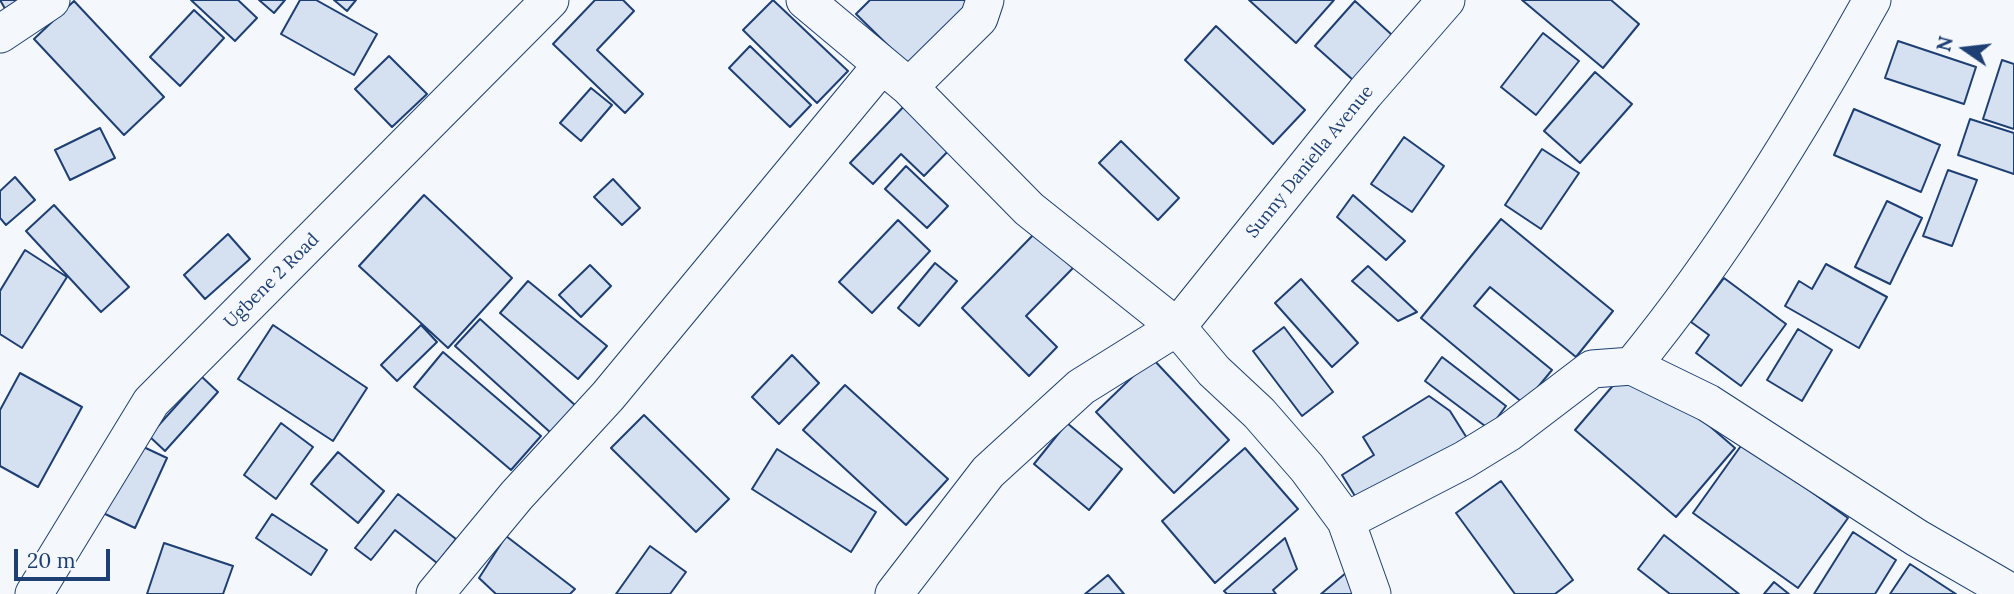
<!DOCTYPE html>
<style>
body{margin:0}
#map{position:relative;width:2014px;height:594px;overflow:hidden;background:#f4f7fb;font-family:Lora,serif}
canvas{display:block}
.north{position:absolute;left:1930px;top:14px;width:70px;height:70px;-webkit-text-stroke:5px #f4f7fb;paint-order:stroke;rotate:284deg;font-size:19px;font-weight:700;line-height:28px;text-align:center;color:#1d3f73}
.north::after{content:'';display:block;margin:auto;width:24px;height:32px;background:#1d3f73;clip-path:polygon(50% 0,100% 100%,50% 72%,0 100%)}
.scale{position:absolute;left:14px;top:549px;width:96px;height:32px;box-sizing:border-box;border:4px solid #1d3f73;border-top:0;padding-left:9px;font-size:21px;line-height:24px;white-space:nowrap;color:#1d3f73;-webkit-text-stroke:5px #f4f7fb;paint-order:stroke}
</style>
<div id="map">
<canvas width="2014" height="594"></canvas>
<div class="north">N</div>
<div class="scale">20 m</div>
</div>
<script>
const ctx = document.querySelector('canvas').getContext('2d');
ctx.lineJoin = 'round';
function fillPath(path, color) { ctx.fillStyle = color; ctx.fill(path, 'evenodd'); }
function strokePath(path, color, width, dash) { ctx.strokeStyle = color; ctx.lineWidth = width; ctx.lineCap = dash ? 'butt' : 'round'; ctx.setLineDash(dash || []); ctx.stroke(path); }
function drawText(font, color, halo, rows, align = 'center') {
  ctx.font = font + ' Lora,serif'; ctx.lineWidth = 5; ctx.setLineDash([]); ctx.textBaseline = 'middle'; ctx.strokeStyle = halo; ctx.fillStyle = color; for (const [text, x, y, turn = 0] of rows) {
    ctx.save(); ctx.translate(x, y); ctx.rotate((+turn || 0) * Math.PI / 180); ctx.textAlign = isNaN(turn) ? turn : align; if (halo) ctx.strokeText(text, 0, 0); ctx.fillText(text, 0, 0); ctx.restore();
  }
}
const building = new Path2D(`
 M0,0H25L7,12Z
 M191,0H238L257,18L235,41Z
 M259,0H285L274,13Z
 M300,0H316L377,34L354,75L281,34Z
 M334,0H356L347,11Z
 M595,0H623L634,11L597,50L643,94L625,113L553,44Z
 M773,0L848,71L817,103L743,30Z
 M870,0H975L909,66L856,14Z
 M1249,0H1334L1296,43Z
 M1522,0H1611L1639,24L1603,68Z
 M74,1L164,97L124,135L34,39Z
 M1355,1L1392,35L1353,80L1315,46Z
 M194,10L224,38L180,86L150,57Z
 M1216,26L1305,110L1273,144L1185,60Z
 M1543,33L1579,61L1536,115L1501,87Z
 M1898,41L1976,67L1964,104L1885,78Z
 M750,46L811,105L790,127L729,68Z
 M389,56L427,94L392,127L355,89Z
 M2002,60L2014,64V129L1983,119Z
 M1595,72L1632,104L1580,163L1544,131Z
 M591,88L612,105L581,141L560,123Z
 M908,102L953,146L924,176L901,154L873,184L850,163Z
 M1854,109L1940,145L1921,192L1834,155Z
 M1970,119L2014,133V174L1958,155Z
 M100,128L115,158L70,180L55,150Z
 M1404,137L1444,166L1412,212L1371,184Z
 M1121,141L1179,198L1158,220L1099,163Z
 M1542,149L1579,173L1541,229L1505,205Z
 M906,166L948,206L927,228L885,189Z
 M1948,170L1977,180L1952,246L1923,236Z
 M15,177L35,200L6,225L0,218V191Z
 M613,179L640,208L622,225L594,197Z
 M424,195L512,278L448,348L359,266Z
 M1353,195L1405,241L1386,260L1337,217Z
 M1887,201L1922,218L1890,284L1855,267Z
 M54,205L129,287L101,312L26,231Z
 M1501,219L1613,311L1576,357L1490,287L1474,306L1552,370L1524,404L1421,318Z
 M898,220L930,251L872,313L839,282Z
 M1036,232L1073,268L1026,316L1057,347L1029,376L962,308Z
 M228,234L250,259L205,299L184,275Z
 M25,250L67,277L22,348L0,334V291Z
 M935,263L957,281L919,326L898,308Z
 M1826,264L1887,297L1859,348L1785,306L1799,281L1812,289Z
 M590,265L611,286L581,317L559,295Z
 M1368,266L1417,312L1398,321L1352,281Z
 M1724,278L1786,324L1741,386L1696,353L1709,335L1691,322Z
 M1301,279L1358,343L1332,367L1275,303Z
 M528,281L607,346L578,379L500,313Z
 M480,319L576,406L551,433L455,346Z
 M273,325L367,388L333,441L238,379Z
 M421,325L437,342L397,381L381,365Z
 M1284,327L1333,392L1302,416L1253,351Z
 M1798,329L1832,350L1802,401L1767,380Z
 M443,352L541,436L511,470L414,387Z
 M792,355L819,383L779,424L752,397Z
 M1442,357L1506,406L1489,429L1425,381Z
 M1152,358L1229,440L1174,493L1096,412Z
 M1634,361L1735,448L1676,517L1575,430Z
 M20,373L82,407L38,487L0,466V410Z
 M202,377L218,392L165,451L149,436Z
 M845,385L948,479L906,525L803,430Z
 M1429,396L1450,411L1470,443L1363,509L1342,475L1374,455L1363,437Z
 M644,415L729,499L696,532L611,448Z
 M281,423L313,447L276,499L244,475Z
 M1067,423L1122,469L1089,510L1034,464Z
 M135,443L167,458L135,528L103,513Z
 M1743,443L1848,518L1798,588L1693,513Z
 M1245,448L1298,509L1215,583L1162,521Z
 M777,449L876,512L851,552L752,489Z
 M338,452L384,491L358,523L311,484Z
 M1501,481L1573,580L1555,594H1515L1456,513Z
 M398,494L456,539L437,563L395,530L371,560L355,548Z
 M272,514L327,550L311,575L256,538Z
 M1853,532L1896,560L1875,594H1814Z
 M1664,535L1739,594H1670L1638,569Z
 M506,536L575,589L570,594H496L479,578Z
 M1285,538L1297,569L1273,590L1276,594H1227L1224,591Z
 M164,543L233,566L223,594H147Z
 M650,546L686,572L670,594H616Z
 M1910,564L1956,594H1890Z
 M1347,572L1366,594H1321Z
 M1108,575L1124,594H1085Z
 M1774,582L1789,594H1764Z`);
const minor = new Path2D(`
 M805,0L909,87L1029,209L1177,327L1214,371L1259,413L1307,468L1346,521L1372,594
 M0,34L51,0
 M909,87L979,18L985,0
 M1632,366C1724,254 1801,127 1872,0
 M1346,521L1464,460L1508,433L1592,369L1632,366L1708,403L1917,538L2014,594
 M34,594L151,402L550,0
 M435,594L517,495L608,396L881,66
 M894,594L988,472L1081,387L1177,327L1365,93L1446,0`);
const streetNames = [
 ["Sunny Daniella Avenue",1310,162,-51],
 ["Ugbene 2 Road",272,281,-45]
];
fillPath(building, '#d5e0f0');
strokePath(building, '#1d3f73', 2);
strokePath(minor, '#1d3f73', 39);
strokePath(minor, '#f4f7fb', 37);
drawText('18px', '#1d3f73', '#f4f7fb', streetNames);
</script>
